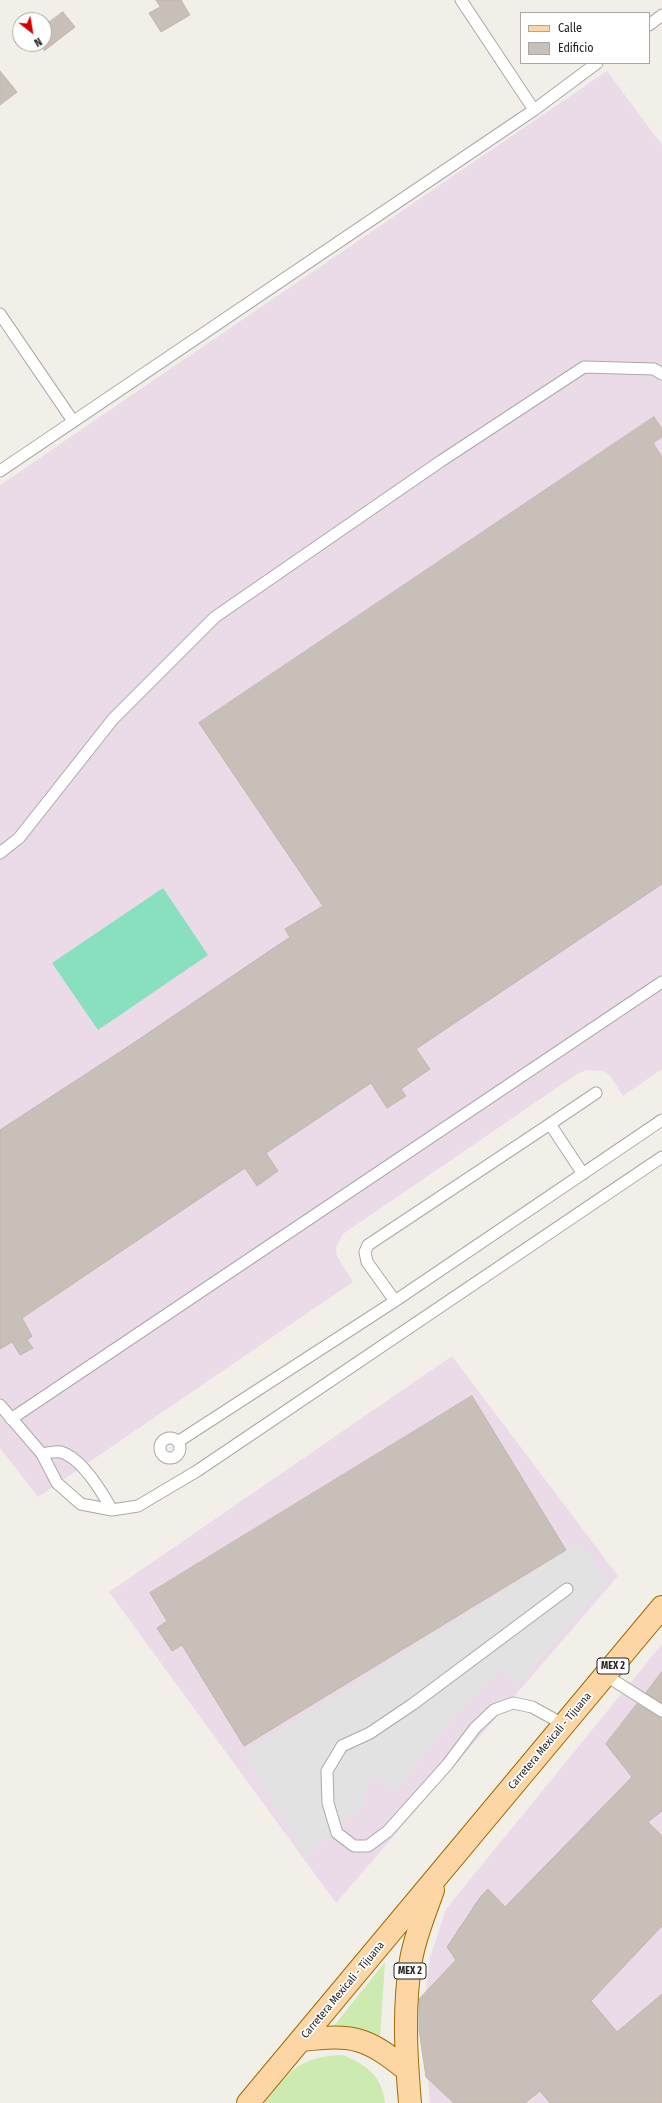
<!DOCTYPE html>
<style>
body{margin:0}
#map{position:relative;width:662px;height:2103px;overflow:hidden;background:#f2efe9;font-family:"Fira Sans Condensed",sans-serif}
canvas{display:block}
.legend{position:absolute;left:520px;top:12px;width:130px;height:52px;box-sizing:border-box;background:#fff;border:1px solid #a7a7a7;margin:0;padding:5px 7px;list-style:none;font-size:12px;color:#222}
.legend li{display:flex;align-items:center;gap:8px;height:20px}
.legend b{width:20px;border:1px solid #a7a7a7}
.north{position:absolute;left:12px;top:12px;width:40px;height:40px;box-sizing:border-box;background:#fff;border:1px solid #a7a7a7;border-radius:50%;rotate:149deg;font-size:11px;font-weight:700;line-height:16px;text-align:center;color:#222}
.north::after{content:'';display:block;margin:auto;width:14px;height:18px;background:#d40000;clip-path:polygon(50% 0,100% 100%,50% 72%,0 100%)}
</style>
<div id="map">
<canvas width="662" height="2103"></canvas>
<ul class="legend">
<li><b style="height:5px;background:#fcd6a4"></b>Calle</li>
<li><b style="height:11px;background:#c7bfb8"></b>Edificio</li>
</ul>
<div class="north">N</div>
</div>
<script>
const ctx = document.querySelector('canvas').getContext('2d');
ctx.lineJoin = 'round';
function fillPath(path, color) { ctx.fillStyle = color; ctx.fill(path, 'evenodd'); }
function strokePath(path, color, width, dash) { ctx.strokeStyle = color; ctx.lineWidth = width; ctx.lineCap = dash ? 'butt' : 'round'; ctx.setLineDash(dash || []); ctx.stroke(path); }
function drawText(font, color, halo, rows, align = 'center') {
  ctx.font = font + ' "Fira Sans Condensed",sans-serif'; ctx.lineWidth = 3.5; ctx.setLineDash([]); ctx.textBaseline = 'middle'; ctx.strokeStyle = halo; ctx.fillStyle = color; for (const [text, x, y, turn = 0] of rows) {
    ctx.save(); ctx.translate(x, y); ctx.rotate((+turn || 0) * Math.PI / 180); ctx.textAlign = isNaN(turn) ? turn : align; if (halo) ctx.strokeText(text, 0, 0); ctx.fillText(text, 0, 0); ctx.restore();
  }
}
const industrial = new Path2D(`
 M607,71L662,145V1069L623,1096L611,1077L604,1071L587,1070L577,1074L343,1234L336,1247L337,1256L353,1282L38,1497L0,1448V485Z
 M452,1356L618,1576L336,1903L109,1592Z
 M662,1644V2103H430L423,2016L430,1958L446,1909Z`);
const grass = new Path2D(`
 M385,1962L380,2038L367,2031L333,2027Z
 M343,2055C367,2065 382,2076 385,2103H263C289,2072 299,2056 343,2055Z`);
const pitch = new Path2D(`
 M163,888L208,955L98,1030L52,963Z`);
const parking = new Path2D(`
 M579,1543L608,1579L518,1684L501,1668L454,1715L395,1792L377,1774L365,1786L364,1805L306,1856L243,1753Z`);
const building = new Path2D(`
 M156,0H181L190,15L161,32L149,13L160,7Z
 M63,12L75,27L44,51V26Z
 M0,71L17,92L0,105Z
 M654,417L662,429V437L653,443L662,457V884L416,1049L430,1069L401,1089L406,1096L387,1108L371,1083L266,1153L278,1171L257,1186L245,1168L22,1318L32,1336L27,1340L33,1348L20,1355L12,1342L0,1349V1130L132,1044L290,937L285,929L323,906L199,723Z
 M472,1396L566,1550L244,1746L182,1645L172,1651L157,1628L167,1621L150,1593Z
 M662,1672V1703L646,1693Z
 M637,1704L662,1718V1811L648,1822L662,1836V1926L591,2001L617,2032L662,1994V2103H550L540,2091L525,2103H454L426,2077L419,2030V1999L456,1960L447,1947L481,1896L488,1889L505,1907L632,1777L606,1744Z`);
const lane = new Path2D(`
 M461,0L534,110
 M649,25L662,15
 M0,314L73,421
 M0,471L534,110L597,63
 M0,853L19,838L113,719L215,617L441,461L584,367L654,369L662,374
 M550,1124L596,1093
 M395,1301L367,1262L365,1252L368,1245L550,1124L583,1174
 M0,1405L42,1454L57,1483L81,1504L112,1510L138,1506L197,1471L662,1157
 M11,1419L662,982
 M160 1448a10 10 0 1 1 20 0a10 10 0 1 1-20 0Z
 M179,1441L395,1301L662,1120
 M42,1454C48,1453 55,1451 61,1452C82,1458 102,1492 112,1510
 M605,1675L662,1711
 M563,1724L532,1707L513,1703L494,1710L475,1728L447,1765L388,1831L368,1846H354L337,1833L328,1803L327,1771L342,1746L370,1733L413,1704L567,1589`);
const primary = new Path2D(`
 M302,2040C353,2034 366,2037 407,2070
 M248,2103L662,1607
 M410,2103C406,2056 403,2007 411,1960C415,1936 425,1913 433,1890`);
const shields = [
 [613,1666,32],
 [410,1971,32]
];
const shieldNames = [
 ["MEX 2",613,1666],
 ["MEX 2",410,1971]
];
const streetNames = [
 ["Carretera Mexicali - Tijuana",550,1741,-50],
 ["Carretera Mexicali - Tijuana",343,1990,-50]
];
fillPath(industrial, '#ebdbe8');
fillPath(grass, '#cdebb0');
fillPath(pitch, '#88e0be');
fillPath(parking, '#e2e2e2');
fillPath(building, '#c7bfb8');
strokePath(building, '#c4b6ab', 1);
strokePath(lane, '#a9a9a9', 13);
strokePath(primary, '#a06b00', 24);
strokePath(lane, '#fff', 11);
strokePath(primary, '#fcd6a4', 22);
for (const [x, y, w] of shields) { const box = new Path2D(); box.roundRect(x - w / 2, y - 8, w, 16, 3); ctx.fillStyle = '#fff'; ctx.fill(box); strokePath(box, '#222', 1); }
drawText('bold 10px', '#222', null, shieldNames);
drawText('11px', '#222', '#fff', streetNames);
</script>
